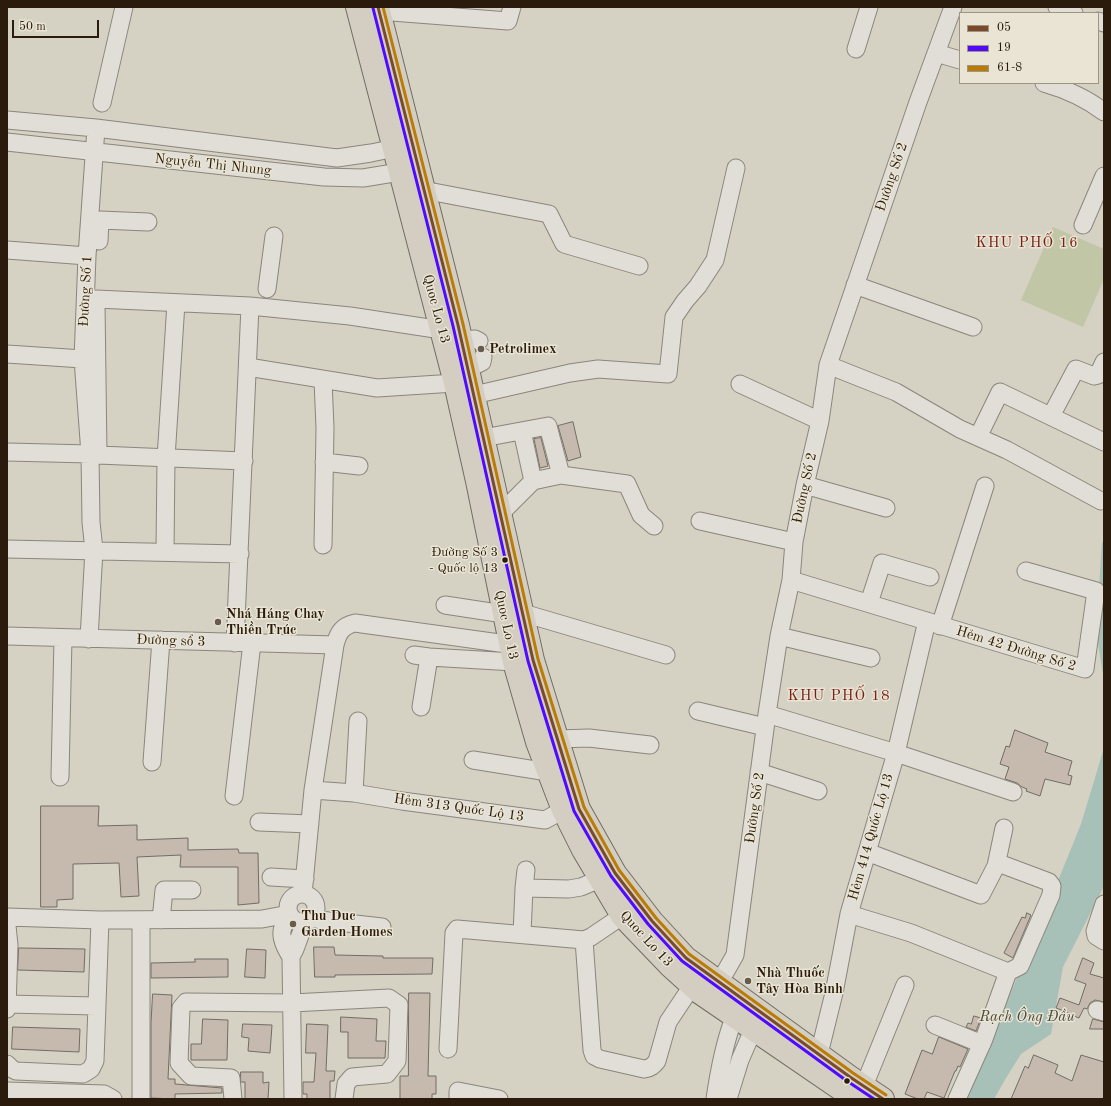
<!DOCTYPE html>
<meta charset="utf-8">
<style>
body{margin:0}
#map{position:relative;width:1111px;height:1106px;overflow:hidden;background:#d5d1c3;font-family:"Old Standard TT",serif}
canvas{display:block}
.frame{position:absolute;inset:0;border:8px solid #2a1b0c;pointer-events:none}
.legend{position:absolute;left:959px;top:12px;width:140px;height:72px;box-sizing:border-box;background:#e9e4d3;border:1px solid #9d9483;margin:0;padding:5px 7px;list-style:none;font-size:12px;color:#2a1b0c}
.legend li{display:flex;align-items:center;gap:8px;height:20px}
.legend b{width:20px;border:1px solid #9d9483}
.scale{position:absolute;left:12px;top:20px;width:87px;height:18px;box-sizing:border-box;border:2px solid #2a1b0c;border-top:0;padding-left:5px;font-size:12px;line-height:14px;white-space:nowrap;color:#2a1b0c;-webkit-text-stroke:3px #e9e4d3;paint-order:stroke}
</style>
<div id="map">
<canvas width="1111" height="1106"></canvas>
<div class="frame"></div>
<ul class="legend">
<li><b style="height:5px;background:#7a4b2a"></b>05</li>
<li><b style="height:5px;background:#4f0aff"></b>19</li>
<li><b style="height:5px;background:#ba7c04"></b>61-8</li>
</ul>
<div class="scale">50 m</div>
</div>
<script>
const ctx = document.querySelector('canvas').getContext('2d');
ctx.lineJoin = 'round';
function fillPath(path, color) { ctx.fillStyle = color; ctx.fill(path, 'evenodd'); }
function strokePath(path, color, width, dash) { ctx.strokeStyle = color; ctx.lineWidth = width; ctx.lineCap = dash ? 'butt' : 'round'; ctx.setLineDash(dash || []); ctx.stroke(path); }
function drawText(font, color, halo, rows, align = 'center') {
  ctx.font = font + ' "Old Standard TT",serif'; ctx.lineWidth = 3; ctx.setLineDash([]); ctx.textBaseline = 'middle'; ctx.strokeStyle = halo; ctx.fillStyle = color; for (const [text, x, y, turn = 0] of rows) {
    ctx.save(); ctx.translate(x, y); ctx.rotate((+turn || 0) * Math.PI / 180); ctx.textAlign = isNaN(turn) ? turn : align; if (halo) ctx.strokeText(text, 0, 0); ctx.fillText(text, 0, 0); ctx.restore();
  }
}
const green = new Path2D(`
 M1053,227L1104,249V279L1083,327L1021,300Z`);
const water = new Path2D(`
 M1104,540V680L1096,631L1102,543Z
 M1104,748V886L1063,967L1051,1034L1021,1054L1006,1078L994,1099H960L1006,1003L1041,923L1081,824Z`);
const building = new Path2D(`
 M573,422L581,457L568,461L558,426Z
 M541,438L548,466L540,468L534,439Z
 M1015,730L1048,743L1045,752L1072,761L1068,775L1072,776L1070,785L1045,779L1040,796L1026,791L1027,789L1022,787L1017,783L1005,779L1009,767L1000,764L1006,746L1009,747Z
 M41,806H99L98,826L137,825V840L188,838V850L238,849L239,853H258L259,903L238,905V867H180L181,855L137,857L139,896L121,897L119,863L73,864V899L57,900V907H41Z
 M1027,913L1031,915L1013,958L1004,953L1022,917L1025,918Z
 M314,947H334L335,955L383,956V958H433L432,974L335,975V977H315Z
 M19,948L85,949L84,972L18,970Z
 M247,949L266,950L265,978L245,977Z
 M1083,958L1094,963L1090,974L1104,978V1002L1095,1000L1090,1003L1087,1009L1084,1008L1079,1018L1068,1014L1069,1013L1056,1008L1060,998L1079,1005L1086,984L1075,980Z
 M195,959H228V977L151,978V963L195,962Z
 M409,993H430L428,1076H436V1094H432V1099H400V1076H408Z
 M153,994L172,995L168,1079H175V1084L222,1088V1093L175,1094V1099L151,1098V1023Z
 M974,1016L981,1018L976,1031L966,1027L968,1023L971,1024Z
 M341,1017L377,1019L376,1041H386L385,1058H348V1032H341Z
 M203,1019L228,1020L227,1060H191V1044H201Z
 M1093,1019L1104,1022V1029H1090Z
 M243,1024L272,1025L270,1053L248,1051L249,1038L242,1037Z
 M307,1024L328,1025L326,1071H335L334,1081H330V1099H307V1094H303V1082H314L316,1053H306Z
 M13,1027L80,1029L79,1052L12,1049Z
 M939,1037L968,1049L960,1067L958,1066L956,1071H955L944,1098L927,1092L924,1099H918L905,1094L922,1050L932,1054Z
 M1034,1055L1058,1065L1055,1073L1072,1081L1081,1055L1104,1062V1099H1011L1025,1066L1028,1068Z
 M241,1072H263V1083L269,1082L268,1099H245V1082H241Z`);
const minor = new Path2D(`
 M1057,7L1074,13
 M379,11L508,21L512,7
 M1098,21L1104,23
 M856,49L869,7
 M936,53L960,60
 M1044,83C1065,89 1086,98 1104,112
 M102,103L124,7
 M7,120L96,128L337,158L371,153L405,146
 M7,142L324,177L363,178L412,170
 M423,190L549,214L564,244L639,266
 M1083,225L1104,176
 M99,241L100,220L148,222
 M7,250L87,256
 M855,285L973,327
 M267,289L274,236
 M96,299L250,306L350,316L442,330
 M96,303L98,455L244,461
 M461,340L475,339L479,341
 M7,354L83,359
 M828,365L896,392L960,429L1007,450L1101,501
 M248,367L377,388L455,383
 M468,369L482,362L483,357
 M740,384L820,421
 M474,395L570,373L598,369L668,374L674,317L685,301L698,286L715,260L736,168
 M1051,416L1076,369L1094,376L1098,375L1104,362
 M978,437L1000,392L1104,442
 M483,438L548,426L561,475L627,484L641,515L654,526
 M7,452L90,454
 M324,462L359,466
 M533,481L561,475
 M805,485L886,508
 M500,514L533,481L522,431
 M700,521L794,542
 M323,545L325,428L323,380
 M7,549L240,554
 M165,552L166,458L176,303
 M791,580L1085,669L1096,591L1026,571
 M869,603L882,563L930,577
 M445,605L504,614
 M523,613L666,655
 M940,626L985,486
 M7,636L335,645
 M779,636L871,658
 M89,639L94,550L91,522L90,454L83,359L87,256L96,128
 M235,643L250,306
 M414,655L429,657L514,662
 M421,707L429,657
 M698,711L765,727
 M767,714L896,753L1013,792
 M557,739L589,738L650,745
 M473,760L548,772
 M152,762L161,640
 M759,772L818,791
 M60,777L63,638
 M313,790L354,793L402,801L545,820L563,810
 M354,793L358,721
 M234,796L252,643
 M259,822L310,824
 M996,866L1004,828
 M271,877L305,879
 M524,888L526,870
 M303,894L313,790L335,645C338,633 342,626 355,623L521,646
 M288 908a14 14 0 1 1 28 0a14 14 0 1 1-28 0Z
 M1104,904L1095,931L1096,936L1104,941
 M849,914L911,933L1008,972L1020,966L1051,895L1052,886L1049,882L1001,864L996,866L981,895L867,852
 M7,917L100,920L262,919L289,914
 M291,917C289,920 285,923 283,927C279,937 286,949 291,957L293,1099
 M313,917L320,920L382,927
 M161,920L164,890H192
 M7,926L9,945L7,1009
 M522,934L524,888L569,889L581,887L600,879
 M584,940L592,1050L594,1056L600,1059L644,1069C651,1068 653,1066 657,1061L668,1022L692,986
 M291,957L295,949L305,922
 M719,983L735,955L767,714L779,636L791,580L794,542L805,485L820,421L828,365L918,102L953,7
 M7,1004L96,1006
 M1097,1010L1104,1012
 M935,1025L982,1044
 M448,1049L454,933L457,929L584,940L591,937L622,916
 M819,1054L834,993L849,914L896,753L927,621
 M7,1064L12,1069L16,1071L83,1074L91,1069L95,1061L100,920
 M864,1086L905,985
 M7,1091L104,1094L113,1099
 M141,1099V920
 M233,1099L231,1078L191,1076L179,1063L181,1008L186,1002L292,1003L389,998L399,1005L397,1061L387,1074L352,1077L346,1084L344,1099
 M458,1099V1091L499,1099
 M715,1099C719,1071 724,1044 734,1018
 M728,1099L740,1060L753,1030
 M957,1099L984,1039L1008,972`);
const highway = new Path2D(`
 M357,7L455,383L477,481L514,662L537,742L563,810L583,850L622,916L669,965L700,993L855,1099
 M378,7L458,325L533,660L579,809L615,873L652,921L686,958L850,1077L883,1099`);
const bus1 = new Path2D(`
 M378,7L458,325L533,660L579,809L615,873L652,921L686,958L850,1077L883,1099`);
const bus2 = new Path2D(`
 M373,8L453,326L528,661L574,811L611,876L648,924L682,961L847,1081L874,1099`);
const bus3 = new Path2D(`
 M383,7L463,324L538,659L584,807L619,870L656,918L689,954L853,1073L886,1095`);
const markers = [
 [481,349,4,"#665b4c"],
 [505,560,3.5,"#2a1b0c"],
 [218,622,4,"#665b4c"],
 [293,924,4,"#665b4c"],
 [748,981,4,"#665b4c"],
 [847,1081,3.5,"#2a1b0c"]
];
const busNames = [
 ["Đường Số 3",498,553],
 ["- Quốc lộ 13",498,569]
];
const streetNames = [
 ["Nguyễn Thị Nhung",213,165,6],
 ["Đường Số 2",892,177,-71],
 ["Đường Số 1",86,291,-87],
 ["Quoc Lo 13",436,309,75],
 ["Đường Số 2",805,488,-78],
 ["Quoc Lo 13",506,625,78],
 ["Đường sổ 3",171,641,2],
 ["Hẻm 42 Đường Số 2",1016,649,17],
 ["Hẻm 313 Quốc Lộ 13",459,808,8],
 ["Đường Số 2",755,808,-82],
 ["Hẻm 414 Quốc Lộ 13",871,837,-74],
 ["Quoc Lo 13",646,939,47]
];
const poiNames = [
 ["Petrolimex",489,349],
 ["Nhá Háng Chay",226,614],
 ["Thiền Trúc",226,630],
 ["Thu Duc",301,916],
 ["Garden Homes",301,932],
 ["Nhà Thuốc",756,973],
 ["Tây Hòa Bình",756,989]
];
const neighbourhoodNames = [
 ["KHU PHỐ 16",1027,243],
 ["KHU PHỐ 18",839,696]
];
const waterNames = [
 ["Rạch Ông Đầu",1027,1017]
];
fillPath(green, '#c1c6a7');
fillPath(water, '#a7c0b8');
fillPath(building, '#c6b9ad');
strokePath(building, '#716d64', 1);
strokePath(minor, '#8a867c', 19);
strokePath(highway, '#716d64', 24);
strokePath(minor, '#e0ded7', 17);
strokePath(highway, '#d4cec2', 22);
strokePath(bus1, '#7a4b2a', 3);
strokePath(bus2, '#4f0aff', 3);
strokePath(bus3, '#ba7c04', 3);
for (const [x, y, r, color] of markers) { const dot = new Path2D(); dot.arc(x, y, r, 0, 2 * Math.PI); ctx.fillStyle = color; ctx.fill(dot); strokePath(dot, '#e9e4d3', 1.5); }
drawText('13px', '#2a1b0c', '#e9e4d3', busNames, 'right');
drawText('14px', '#2a1b0c', '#e9e4d3', streetNames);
drawText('bold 14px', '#2a1b0c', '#e9e4d3', poiNames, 'left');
ctx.letterSpacing = '1px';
drawText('15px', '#7a1f14', '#e9e4d3', neighbourhoodNames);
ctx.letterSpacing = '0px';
drawText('italic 15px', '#4a4a3e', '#e9e4d3', waterNames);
</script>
